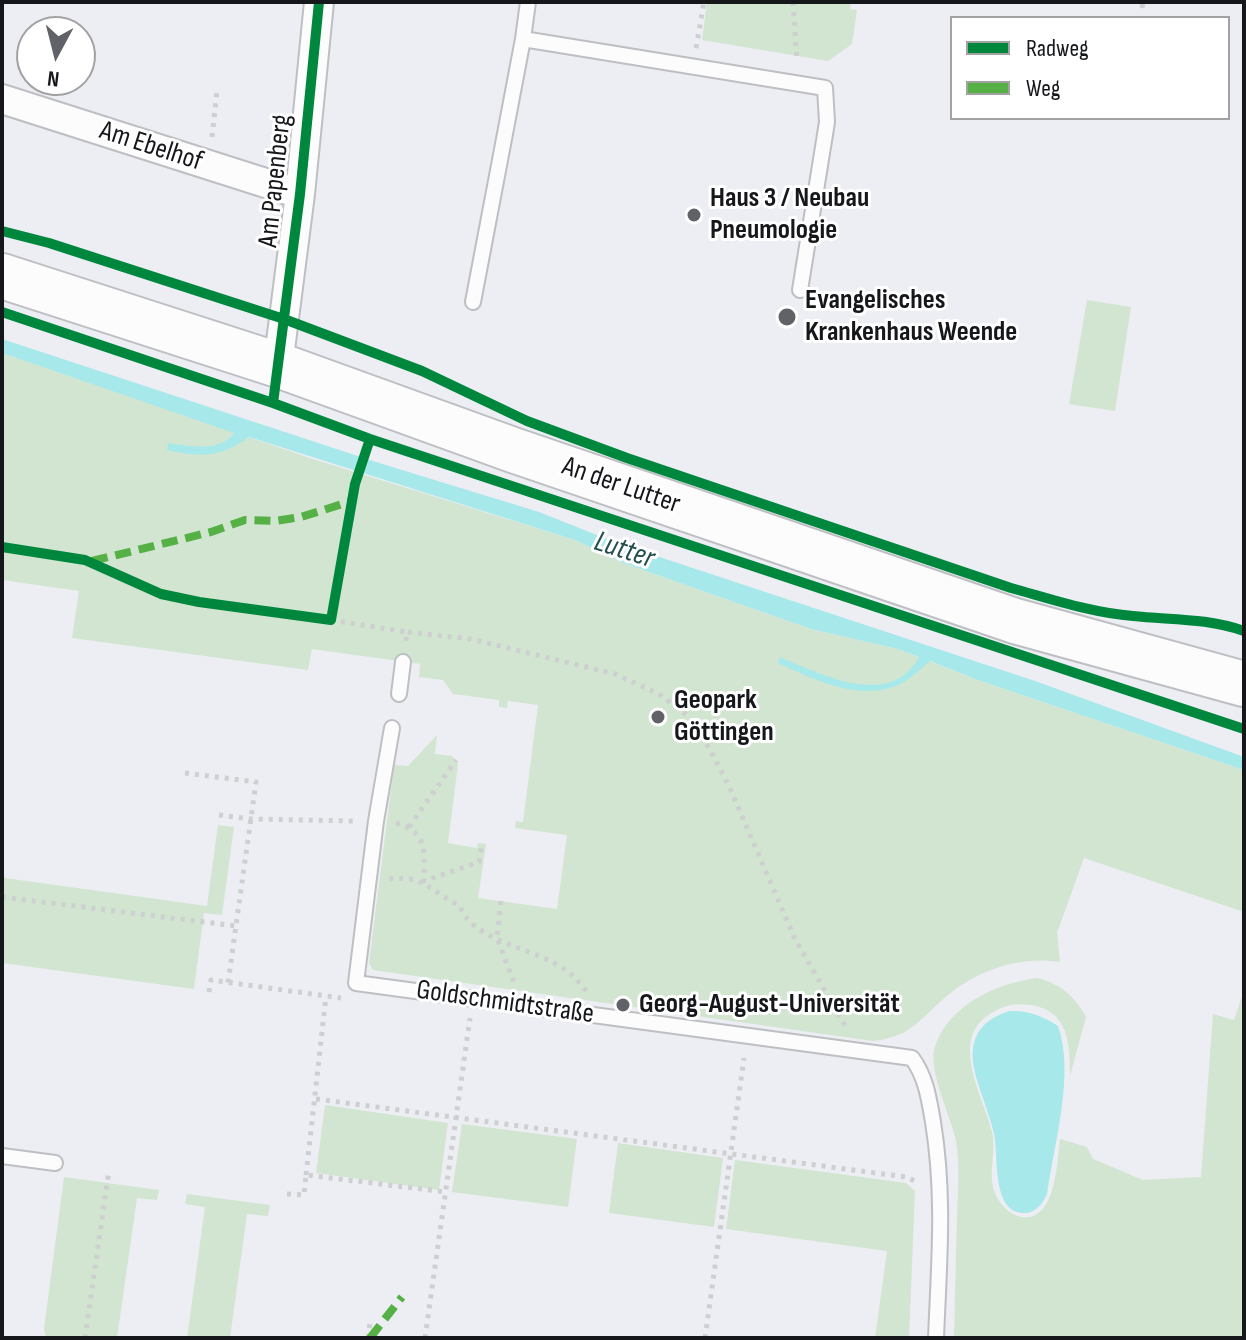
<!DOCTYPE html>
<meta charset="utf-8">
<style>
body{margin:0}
#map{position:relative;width:1246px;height:1340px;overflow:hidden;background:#eceef3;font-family:"Sofia Sans Condensed",sans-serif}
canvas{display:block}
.frame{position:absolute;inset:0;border:4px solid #16171b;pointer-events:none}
.legend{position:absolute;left:950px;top:16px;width:280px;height:104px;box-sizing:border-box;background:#fff;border:2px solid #a2a2a4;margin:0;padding:10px 14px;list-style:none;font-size:24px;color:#16171b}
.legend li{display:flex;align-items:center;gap:16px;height:40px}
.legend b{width:40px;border:2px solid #a2a2a4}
.north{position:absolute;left:16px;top:16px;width:80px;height:80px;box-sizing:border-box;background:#fff;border:2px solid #a2a2a4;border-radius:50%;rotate:187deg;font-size:22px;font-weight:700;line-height:32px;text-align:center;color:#16171b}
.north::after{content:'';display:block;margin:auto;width:28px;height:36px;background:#616267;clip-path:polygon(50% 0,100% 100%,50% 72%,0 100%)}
</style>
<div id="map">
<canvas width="1246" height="1340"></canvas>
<div class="frame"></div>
<ul class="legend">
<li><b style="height:10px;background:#00873e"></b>Radweg</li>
<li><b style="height:10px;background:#55b145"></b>Weg</li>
</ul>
<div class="north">N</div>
</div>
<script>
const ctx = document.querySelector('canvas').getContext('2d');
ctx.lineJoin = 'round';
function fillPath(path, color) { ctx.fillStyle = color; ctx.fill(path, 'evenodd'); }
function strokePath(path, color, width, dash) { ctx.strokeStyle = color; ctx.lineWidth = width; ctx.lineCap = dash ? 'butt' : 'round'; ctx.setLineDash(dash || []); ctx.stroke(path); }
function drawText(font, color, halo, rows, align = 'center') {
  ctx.font = font + ' "Sofia Sans Condensed",sans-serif'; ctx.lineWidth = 6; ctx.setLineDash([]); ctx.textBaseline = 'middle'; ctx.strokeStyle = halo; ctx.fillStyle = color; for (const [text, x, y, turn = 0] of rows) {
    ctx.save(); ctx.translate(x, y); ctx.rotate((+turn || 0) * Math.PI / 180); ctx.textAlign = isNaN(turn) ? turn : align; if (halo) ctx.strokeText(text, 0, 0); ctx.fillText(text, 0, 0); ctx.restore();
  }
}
const green = new Path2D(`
 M707,2H851L850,9L857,10L852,44L828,61L702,40Z
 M1087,300L1131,307L1115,411L1069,404Z
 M2,353L313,459L575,540L626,564L811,629L898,649L975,679L1244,770V912L1084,858L1057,933L1060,962C1017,955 972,972 940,1002C916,1024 908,1037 873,1041L373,970L369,963L394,765L408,766L437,735L435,754L452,756L458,764L448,843L477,848L478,843L486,844L478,898L557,909L567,835L515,828L516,821L523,822L538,705L508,701L507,708L499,707V700L453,694L443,680L419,677L420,664L312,649L308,670L72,638L79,591L2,580Z
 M218,825L234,827L222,915L204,913L194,989L2,963L3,875L5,878L207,906Z
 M1037,978C1059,983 1076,997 1086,1017L1070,1076C1070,1044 1069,1011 1031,1005C1014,1003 1004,1005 990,1014C948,1040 984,1097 992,1132C997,1151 987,1175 995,1193C999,1203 1009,1215 1021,1217C1056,1223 1057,1162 1060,1139L1087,1147L1093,1159L1143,1180L1201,1177L1213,1014L1234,1020L1244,990V1333L1241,1338H954C955,1297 956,1256 957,1215C958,1191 960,1165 956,1141C951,1116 927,1070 935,1046C951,1003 996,984 1037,978Z
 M325,1105L448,1123L439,1190L316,1173Z
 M462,1124L577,1139L568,1207L452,1192Z
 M618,1143L723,1158L714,1227L609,1213Z
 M735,1160L906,1183L915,1191L909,1338H875L887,1251L726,1229Z
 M64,1177L159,1190L157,1200L137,1198L117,1338H46L44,1329Z
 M187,1194L270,1205L268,1216L247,1214L230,1338H187L205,1207L185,1204Z`);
const water = new Path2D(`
 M2,339L376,462L539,512L617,543L1038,682L1244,757V770L975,679L930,661C920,669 911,679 900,684C861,703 812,679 778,663L780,657C820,674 891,710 919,657L898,649L811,629L626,564L575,540L249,437C221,457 201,458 167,450L168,443C189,446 220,453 234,433L2,353Z
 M1009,1011C1027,1010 1043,1016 1058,1026C1075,1073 1054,1145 1047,1194C1043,1203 1036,1213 1025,1213C991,1214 999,1156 994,1134C992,1124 988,1114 985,1104C979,1085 969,1063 974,1043C979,1025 992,1017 1009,1011Z`);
const path = new Path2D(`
 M793,2L797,61
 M1142,8L1143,2
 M696,48L704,2
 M212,137L217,91
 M331,620L407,632
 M406,641L407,632L471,639L615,674L659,694L688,716L709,748L729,786L795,939L847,1029
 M185,773L256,782L228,983
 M219,815L251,819L354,821
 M396,823C429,833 424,852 424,881L479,862L482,844
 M409,827L456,760
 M389,879C426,875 429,891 460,906C472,939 525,947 554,963C568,970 578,980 587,992
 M2,897L236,926
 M501,901L497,938L515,985
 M209,992L211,980L341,998
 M316,1099L906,1177L919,1183
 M306,1175L326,996
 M287,1194L304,1195L306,1175L446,1192
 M85,1338L109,1170
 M368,1338L370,1323
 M425,1338L470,1018
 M705,1338L744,1058`);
const service = new Path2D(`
 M523,39L528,2
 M473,302L523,39L825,88L827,122L800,290
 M399,694L403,662
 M392,728L376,821L356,983L912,1058C926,1077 929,1099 933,1122C945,1196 939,1263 936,1338
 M2,1156L55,1163`);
const minor = new Path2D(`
 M2,99L300,194
 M278,365L300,194L319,2`);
const primary = new Path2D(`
 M2,276L278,365L513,450L1015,621L1244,684`);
const quiet = new Path2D(`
 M92,561L211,532L245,520L275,521L301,517L352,501
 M370,1338L402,1297`);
const cycleway = new Path2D(`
 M2,231L49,243L284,319L422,371L527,421L627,458L1011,588C1051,599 1092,613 1133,616C1172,620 1207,618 1244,631
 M2,312L273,403L370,439L1244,729
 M273,403L300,194L319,2
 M2,547L85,560L161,594L199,602L331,620L355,484L370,439`);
const markers = [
 [694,215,8,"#616267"],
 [787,317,10,"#616267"],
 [658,717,8,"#616267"],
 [623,1005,8,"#616267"]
];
const streetNames = [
 ["Am Ebelhof",151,147,18],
 ["Am Papenberg",276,181,-84],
 ["An der Lutter",621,486,19],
 ["Goldschmidtstraße",505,1003,8]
];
const poiNames = [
 ["Haus 3 / Neubau",710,199],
 ["Pneumologie",710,231],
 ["Evangelisches",805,301],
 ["Krankenhaus Weende",805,333],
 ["Geopark",674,701],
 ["Göttingen",674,733],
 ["Georg-August-Universität",639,1005]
];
const waterNames = [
 ["Lutter",624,551,18]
];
fillPath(green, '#d2e5d1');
fillPath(water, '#a7e8ea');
strokePath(service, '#bebfc3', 18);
strokePath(minor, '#bebfc3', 32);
strokePath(primary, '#bebfc3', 48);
strokePath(path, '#cecfd1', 5, [4, 6]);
strokePath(service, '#fcfcfd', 14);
strokePath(minor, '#fcfcfd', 28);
strokePath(primary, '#fcfcfd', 44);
strokePath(quiet, '#55b145', 8, [16, 8]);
strokePath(cycleway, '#00873e', 10);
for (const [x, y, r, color] of markers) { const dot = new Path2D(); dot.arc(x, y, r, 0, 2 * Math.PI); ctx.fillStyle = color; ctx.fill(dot); strokePath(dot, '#fff', 3); }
drawText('28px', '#16171b', '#fff', streetNames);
drawText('bold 28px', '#16171b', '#fff', poiNames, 'left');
drawText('italic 30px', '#244f4f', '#fff', waterNames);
</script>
